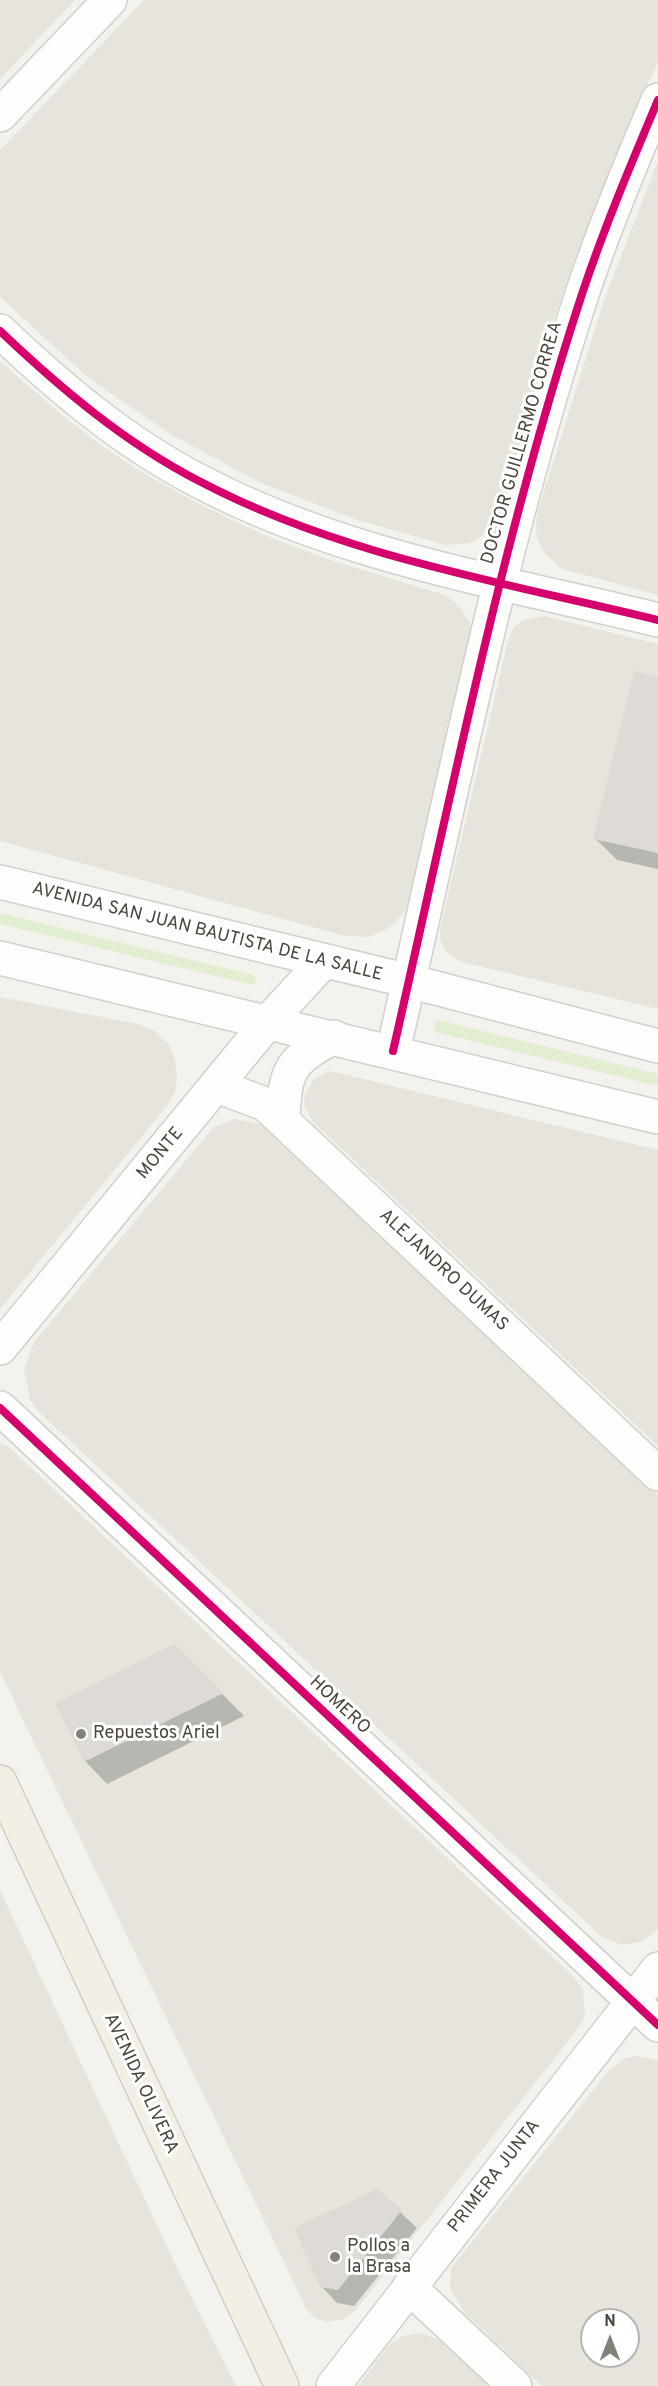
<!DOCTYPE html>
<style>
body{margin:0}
#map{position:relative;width:658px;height:2386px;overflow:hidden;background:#f4f2ee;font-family:Overpass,sans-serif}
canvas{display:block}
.north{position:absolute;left:580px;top:2308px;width:60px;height:60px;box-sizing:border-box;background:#fff;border:2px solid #b7b4b0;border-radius:50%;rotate:0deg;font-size:16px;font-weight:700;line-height:24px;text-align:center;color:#4b4439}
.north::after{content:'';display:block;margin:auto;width:21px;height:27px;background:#868178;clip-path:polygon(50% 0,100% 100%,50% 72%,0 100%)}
</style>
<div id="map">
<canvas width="658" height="2386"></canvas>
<div class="north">N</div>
</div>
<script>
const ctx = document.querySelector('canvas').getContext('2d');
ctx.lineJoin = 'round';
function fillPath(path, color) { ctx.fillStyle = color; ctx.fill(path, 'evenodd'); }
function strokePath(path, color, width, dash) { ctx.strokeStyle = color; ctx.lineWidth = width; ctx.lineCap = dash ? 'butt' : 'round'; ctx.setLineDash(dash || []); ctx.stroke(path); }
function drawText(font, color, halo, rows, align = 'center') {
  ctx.font = font + ' Overpass,sans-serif'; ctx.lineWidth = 6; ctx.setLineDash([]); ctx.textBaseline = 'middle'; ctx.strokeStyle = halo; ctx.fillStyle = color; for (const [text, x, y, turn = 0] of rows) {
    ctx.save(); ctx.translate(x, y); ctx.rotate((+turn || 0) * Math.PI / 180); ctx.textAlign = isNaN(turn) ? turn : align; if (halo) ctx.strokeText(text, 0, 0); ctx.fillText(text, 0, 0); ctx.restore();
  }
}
const residential = new Path2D(`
 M0,0H75L0,79Z
 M144,0H658V62L624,135L577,253L549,333L497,516L480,538L471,543L446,545L357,520L259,482L172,435L113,395L83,373L0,297V150Z
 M658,161V595L562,569L544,553L537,538L536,528L537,514L604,300Z
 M0,361L57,411L102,446L141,472L203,506L264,535L327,559L445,595L461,608L471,625L472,640L410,899L404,913L389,928L369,937L345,936L0,841Z
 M544,616L658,644V1009L462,962L446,952L440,940V929L508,641L514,627L523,620Z
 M0,997L138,1024L153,1030L169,1045L175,1060L177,1077L175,1092L167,1106L0,1309Z
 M330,1071L658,1150V1446L313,1122L304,1104L305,1095L314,1079Z
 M234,1119L260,1124L658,1495V1929L641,1942L622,1945L602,1937L38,1411L30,1400L24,1370L34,1342L213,1128Z
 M0,1443L10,1448L573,1976L583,1990L585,2015L580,2026L355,2311L344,2319L326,2322L314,2317L306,2308L0,1672Z
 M0,1890L176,2266L236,2386H0Z
 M635,2056L658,2060V2386H542L465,2313L450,2288L451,2268L609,2070L625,2058ZM592,2320H628V2356H592Z
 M419,2333L441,2340L492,2386H358L390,2344L403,2336Z`);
const green = new Path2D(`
 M0,913L253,975L257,980L253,985L0,924Z
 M438,1020L658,1074V1086L435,1032L433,1024Z`);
const shadow = new Path2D(`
 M658,678V869L617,860L595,838Z
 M175,1646L244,1716L107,1784L85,1761Z
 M400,2212L417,2228L354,2306L337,2303L321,2286Z`);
const building = new Path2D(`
 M634,671L658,677V853L593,839Z
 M175,1644L224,1693L84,1762L55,1703Z
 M377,2189L402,2210L338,2290L320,2287L294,2228Z`);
const minor = new Path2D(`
 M0,115L110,0
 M0,331C60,388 125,443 199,481C341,556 503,582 658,620
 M0,882L409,981L658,1046
 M0,958L658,1117
 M393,1051C451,797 501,541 582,294C604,228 631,164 658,100
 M217,1086L265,1104L658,1474
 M283,1120C285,1070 289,1061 334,1037
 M0,1348L268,1022L323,962
 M0,1408L658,2025
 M409,2287L515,2386
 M333,2386L658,1969`);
const major = new Path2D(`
 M0,1782L282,2386`);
const cycleway = new Path2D(`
 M0,331C60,388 125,443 199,481C341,556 503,582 658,620
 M393,1051C451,797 501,541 582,294C604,228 631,164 658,100
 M0,1408L658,2025`);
const markers = [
 [81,1734,6,"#868178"],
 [335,2257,6,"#868178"]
];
const streetNames = [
 ["DOCTOR GUILLERMO CORREA",523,443,-74],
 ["AVENIDA SAN JUAN BAUTISTA DE LA SALLE",207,933,14],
 ["MONTE",161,1154,-50],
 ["ALEJANDRO DUMAS",443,1271,43],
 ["HOMERO",339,1706,43],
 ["AVENIDA OLIVERA",140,2084,65],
 ["PRIMERA JUNTA",495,2177,-52]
];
const poiNames = [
 ["Repuestos Ariel",93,1734],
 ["Pollos a",347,2247],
 ["la Brasa",347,2268]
];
fillPath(residential, '#e7e4dc');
fillPath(green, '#e1eecf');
fillPath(shadow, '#0003');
fillPath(building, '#dedbd6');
strokePath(minor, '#d2d0cb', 36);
strokePath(major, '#d6cebb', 36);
strokePath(minor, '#fdfdfc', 33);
strokePath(major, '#f2efe6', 33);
strokePath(cycleway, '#d6006c', 8);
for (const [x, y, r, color] of markers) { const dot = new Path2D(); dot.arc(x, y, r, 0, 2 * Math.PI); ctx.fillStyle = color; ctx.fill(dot); strokePath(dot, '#fff', 2); }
drawText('18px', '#4b4439', '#fff', streetNames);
drawText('18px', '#4b4439', '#fff', poiNames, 'left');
</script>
